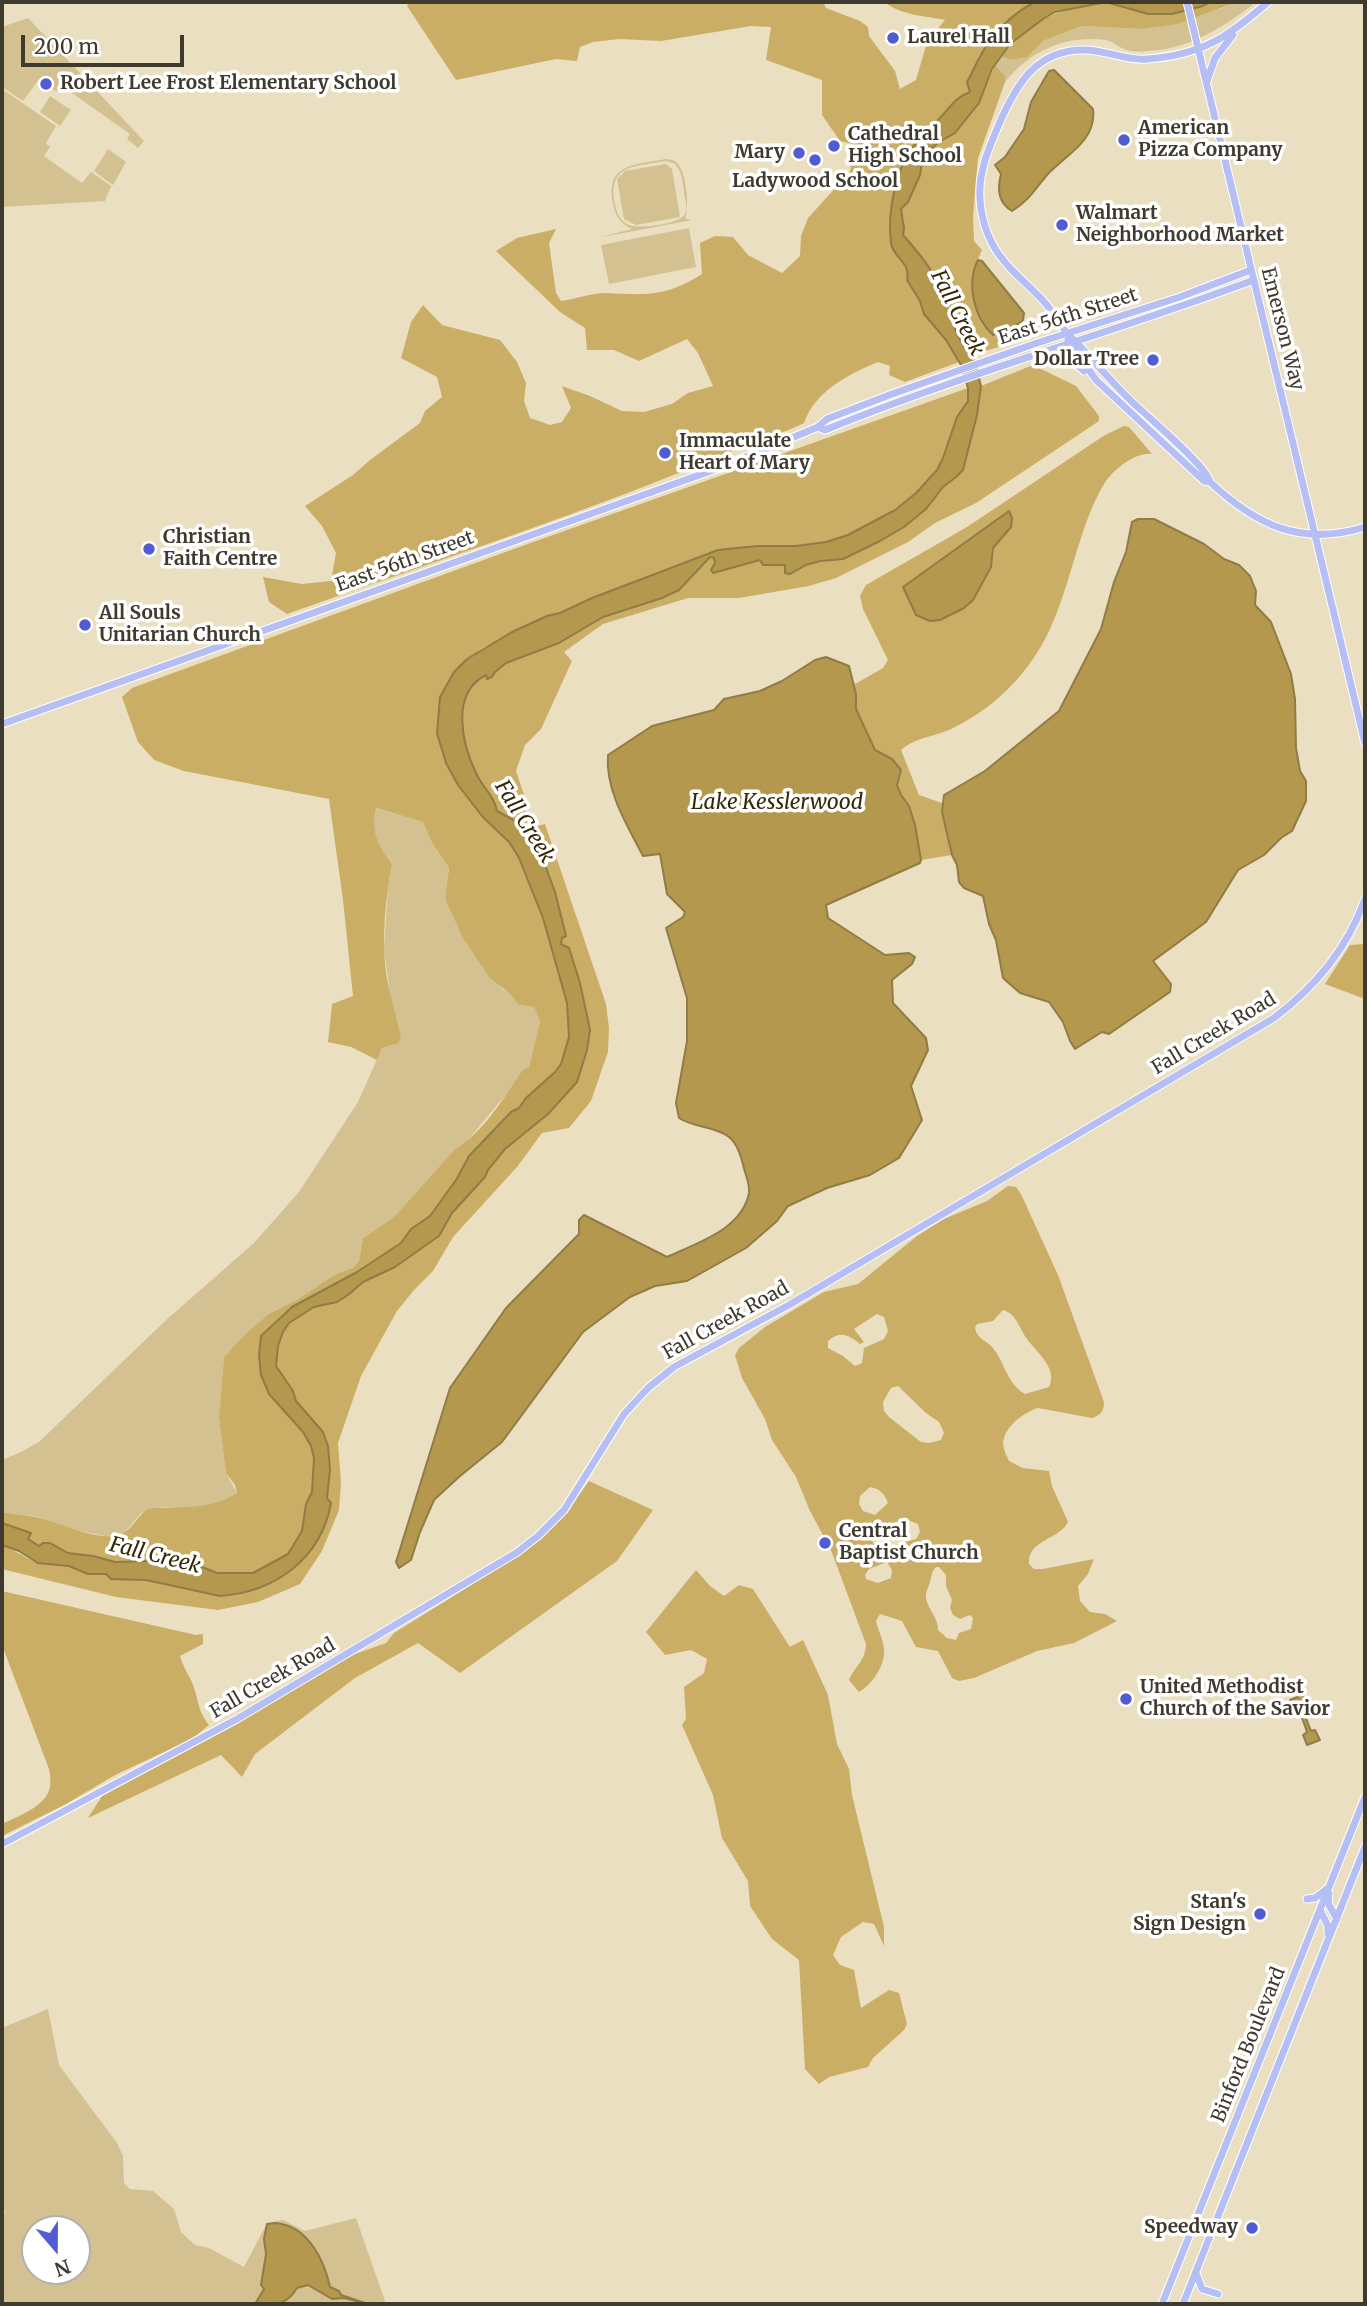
<!DOCTYPE html>
<style>
body{margin:0}
#map{position:relative;width:1367px;height:2306px;overflow:hidden;background:#ebdfc1;font-family:Merriweather,serif}
canvas{display:block}
.frame{position:absolute;inset:0;border:4px solid #3f3a2e;pointer-events:none}
.north{position:absolute;left:21px;top:2215px;width:70px;height:70px;box-sizing:border-box;background:#fff;border:2px solid #b2b0ab;border-radius:50%;rotate:160deg;font-size:19px;font-weight:700;line-height:28px;text-align:center;color:#3f3a2e}
.north::after{content:'';display:block;margin:auto;width:24px;height:32px;background:#515cd2;clip-path:polygon(50% 0,100% 100%,50% 72%,0 100%)}
.scale{position:absolute;left:21px;top:35px;width:163px;height:32px;box-sizing:border-box;border:4px solid #3f3a2e;border-top:0;padding-left:9px;font-size:21px;line-height:24px;white-space:nowrap;color:#3f3a2e;-webkit-text-stroke:5px #fff;paint-order:stroke}
</style>
<div id="map">
<canvas width="1367" height="2306"></canvas>
<div class="frame"></div>
<div class="north">N</div>
<div class="scale">200 m</div>
</div>
<script>
const ctx = document.querySelector('canvas').getContext('2d');
ctx.lineJoin = 'round';
function fillPath(path, color) { ctx.fillStyle = color; ctx.fill(path, 'evenodd'); }
function strokePath(path, color, width, dash) { ctx.strokeStyle = color; ctx.lineWidth = width; ctx.lineCap = dash ? 'butt' : 'round'; ctx.setLineDash(dash || []); ctx.stroke(path); }
function drawText(font, color, halo, rows, align = 'center') {
  ctx.font = font + ' Merriweather,serif'; ctx.lineWidth = 7; ctx.setLineDash([]); ctx.textBaseline = 'middle'; ctx.strokeStyle = halo; ctx.fillStyle = color; for (const [text, x, y, turn = 0] of rows) {
    ctx.save(); ctx.translate(x, y); ctx.rotate((+turn || 0) * Math.PI / 180); ctx.textAlign = isNaN(turn) ? turn : align; if (halo) ctx.strokeText(text, 0, 0); ctx.fillText(text, 0, 0); ctx.restore();
  }
}
const green = new Path2D(`
 M1237,2H1256C1229,23 1201,42 1166,49C1156,50 1133,54 1124,49C1117,46 1112,41 1105,40C1065,35 1030,51 1005,82V75L995,65L1001,56L1010,60L1026,57L1043,41L1081,26L1140,29L1222,8Z
 M28,18L144,141L138,148L127,139L130,134L62,86L57,92L39,79L23,101L2,87V27Z
 M2,89L56,126L46,143L50,147L44,156L82,183L91,172L111,186L105,201L2,207Z
 M50,96L71,110L60,126L40,112Z
 M108,149L126,162L113,185L94,171Z
 M666,159C671,160 673,159 677,163C686,170 690,209 685,219L692,220L597,238L632,229C620,223 616,217 613,204C605,163 635,165 666,159ZM665,161L674,163C683,171 683,187 685,198C686,203 688,209 685,214C681,224 639,229 629,225C620,221 617,214 615,204C607,164 635,167 665,161Z
 M666,164L672,169L680,217L636,225L624,219L617,179L625,171Z
 M689,228L696,267L609,284L601,245Z
 M375,808L423,822L432,843L449,868L445,898L502,989L509,993L519,1005L534,1007L540,1021L529,1067L467,1141L455,1149L394,1217L363,1238L359,1262L354,1267L334,1275L297,1300L270,1313L246,1333L224,1357L219,1417L226,1473L237,1493L224,1501L203,1508L164,1507L141,1513L125,1532L111,1537L72,1530L37,1517L2,1512V1460L19,1453L39,1442L165,1321L254,1243L299,1192L358,1102L382,1048L397,1044L384,949L388,888L392,864C379,846 370,831 375,808Z
 M48,2009L59,2065L117,2143L123,2156L124,2183L130,2189L153,2191L174,2209L181,2232L195,2245L209,2248L244,2267L267,2223L283,2220L305,2231L356,2218L386,2304H2V2215L5,2213L2,2205V2028ZM35,2229H77V2271H35Z`);
const forest = new Path2D(`
 M409,2H823L826,8L860,21L868,27L869,36L895,71L900,89L916,80L927,42L945,20C925,16 901,15 884,2H1035L1015,14L980,56L968,82L970,92C955,97 949,109 938,120C931,128 922,135 915,144C897,167 887,213 891,243C893,258 911,262 908,280L920,301L924,314L946,340L959,362L905,382L889,375L890,366L878,362C849,374 815,391 804,423C783,434 760,438 739,448C592,511 438,560 287,614L269,602L263,577L302,584L331,581L336,553L322,526L305,506L353,475L370,460L420,423L425,411L442,397L437,377L401,358L411,322L423,305L442,325L500,340L517,362L526,383L524,401L530,418L550,425L562,422L571,408L562,386L590,396L622,411L644,412L672,404L688,393L713,386L698,353L687,339L639,361L614,350H587L585,328L560,312L496,251L517,238L556,229L549,243L556,293L561,301C576,299 592,293 606,293C647,295 666,297 702,274L700,243L715,236L733,237L748,255L782,273L800,256L801,236L808,218L850,172L853,144L840,141L822,115V80L766,60L771,27L751,26L661,41L619,39L593,42L580,47L577,61L556,59L456,80L407,6Z
 M1106,2L1148,14H1172L1203,6L1210,2H1237L1177,24L1140,29L1081,26L1043,41L1027,57L1010,60L1001,56C1030,18 1060,9 1106,2Z
 M995,65L1005,75V82L978,158L973,217L974,241L982,250L973,270L993,335L999,333L1005,345L969,356L961,338L954,331L950,303L934,276L902,235L904,220L901,209L908,202L920,175L922,161L928,152L939,142L954,133L979,103Z
 M1033,365L1076,386L1099,416V421L976,503L935,523L908,542L836,578L809,586L739,598H688L603,624L564,652L572,661L541,729L525,745L516,771L525,798V810L538,826L545,824L606,1004L609,1028L608,1052L591,1101L569,1128L542,1133L517,1167L453,1237L433,1271L414,1290L397,1311L361,1376L338,1443L341,1483L339,1510L322,1551L300,1584L258,1602L218,1610L116,1597L2,1569V1545C13,1549 21,1555 31,1560C43,1565 56,1563 69,1566C85,1571 89,1573 106,1574L111,1579L146,1580L220,1596C274,1592 321,1559 331,1503L327,1498L330,1470L328,1446L323,1432L296,1401L293,1391L276,1366L278,1346L283,1332L289,1323L314,1307L330,1304L348,1295L363,1282L395,1267L439,1237L452,1213L485,1177L488,1170L505,1149L548,1114L577,1082L587,1050L590,1030L580,983L569,948L561,944L562,938L566,936L555,892L534,835L526,827L497,811C495,806 494,800 491,795C487,787 480,782 476,773C461,743 450,692 487,675L492,677L495,672L506,663L572,636L603,617L662,598L679,590L710,557L714,558L715,563L712,567L716,573L761,560L763,565H786L784,569L785,572L790,574L806,565L851,556L904,527L926,509L937,493L962,470L977,415L981,386Z
 M968,388V401L957,417L953,434L937,469L916,493L885,516L848,535L826,542L796,546H757L718,550L592,598L560,613L547,616L481,649L440,697L437,733L446,763L458,785L482,816L510,843L519,858L543,918L567,1003L569,1037L561,1064L555,1072L526,1098L519,1108L511,1112L469,1156L456,1180L430,1216L411,1229L401,1243L357,1272L292,1307L261,1336V1375L269,1394L303,1432L311,1446L314,1458L312,1492L306,1504L302,1531L288,1554L253,1573H217L202,1567L183,1564L165,1566L138,1561L115,1562L93,1556L68,1553L59,1547L39,1546L27,1539L31,1534L2,1523V1512C13,1514 24,1515 35,1517C58,1521 103,1546 125,1532C134,1526 138,1515 148,1509C182,1505 206,1512 237,1493L235,1485L226,1473L219,1417L224,1357L246,1333L270,1313L297,1300L334,1275L354,1267L359,1261L363,1238L394,1217L455,1149C485,1131 503,1098 523,1070L529,1067L540,1021L534,1007L519,1005L509,993L490,978L463,938L445,898L449,868L432,843L423,822L376,808C370,831 379,846 392,864C385,902 381,942 387,979C391,999 397,1019 401,1038L397,1044L382,1048L377,1060L351,1047L328,1042L332,1004L353,996L343,900L329,799L184,771L154,760L138,742L122,697L132,688L173,673L522,546Z
 M1124,426L1129,427L1152,454C1135,452 1113,470 1104,484C1079,526 1071,584 1050,629C1030,672 997,706 955,727C937,737 917,736 901,750L919,795L942,803L952,855L921,860L909,806L901,795L897,785L901,774L888,756L875,750L856,709L855,684L883,668L888,660L863,609L860,596L866,585L967,527L1105,435Z
 M1365,944V999L1325,984L1350,945Z
 M1008,1186L1016,1187L1021,1194L1058,1275L1104,1402C1104,1411 1101,1415 1092,1418L1038,1408C1025,1412 1008,1424 1004,1438C1001,1445 1006,1454 1009,1461L1023,1468L1049,1471L1052,1486L1068,1522C1059,1540 1027,1540 1029,1564L1034,1569H1043L1094,1559L1088,1574L1078,1586L1080,1601L1090,1612L1105,1614L1117,1621L1074,1643L1037,1651L974,1678L959,1681L952,1678L938,1651L916,1647L902,1621L880,1614L876,1621C878,1630 883,1639 884,1649C886,1664 872,1685 859,1692L849,1680C855,1665 865,1663 866,1644L831,1550L810,1511L796,1477L772,1440L765,1419L742,1378L735,1355L739,1348L765,1327L824,1292L858,1284L917,1236L944,1219L987,1201ZM1003,1310C1017,1314 1019,1328 1027,1339C1037,1353 1058,1368 1049,1387L1025,1394C1007,1384 1005,1363 993,1348C986,1340 977,1339 975,1328L977,1324L993,1321ZM877,1314L884,1317L888,1331L884,1339L864,1348L862,1363L855,1366L843,1356L828,1348V1341C840,1330 849,1335 860,1344L864,1342L854,1329ZM898,1386L926,1413L939,1422L944,1433L941,1440L929,1443L921,1442L889,1417L884,1411L883,1402L891,1388ZM870,1487C880,1489 885,1494 888,1503L875,1515L863,1511L859,1504L860,1496ZM908,1520L918,1524L920,1532L916,1539L884,1548L873,1543L872,1539C880,1526 893,1521 908,1520ZM887,1562L892,1570L891,1578L878,1583L866,1579L865,1575L869,1569ZM936,1567H939L946,1575V1586L952,1600L950,1608L953,1615L960,1619L970,1615L973,1618L971,1629L959,1633L956,1640L947,1638L938,1630C939,1617 924,1606 926,1593C927,1589 929,1586 930,1582C932,1575 931,1572 936,1567Z
 M589,1481L653,1510L617,1561L460,1673L418,1643L355,1678L255,1754L242,1777L221,1755L88,1818L102,1796L355,1654L386,1643L394,1633L526,1551L573,1503Z
 M696,1570L710,1586L724,1596L739,1585L753,1589L790,1647L803,1640L828,1695L837,1744L849,1769L852,1795L884,1927V1946L874,1924L863,1922L841,1937L833,1955L840,1965L854,1970L861,2008L889,1990L899,1993L907,2024L904,2030L873,2058L868,2067L829,2077L819,2084L805,2069L799,1960L772,1939L750,1906L748,1881L722,1838L713,1795L682,1725L686,1719L684,1687L704,1673L707,1659L691,1650L665,1655L646,1632Z
 M2,1591L196,1635L203,1634V1644L180,1656C183,1668 191,1677 194,1688C200,1705 197,1709 209,1725L192,1739L115,1775L66,1804L2,1836V1824C18,1816 46,1807 50,1787C51,1782 50,1774 49,1769L2,1645Z`);
const water = new Path2D(`
 M1035,2H1210L1203,6L1172,14H1148L1106,2L1055,12L1043,19L1010,44L992,69L979,103L955,133L939,142L928,152L922,161L920,175L908,202L901,209L904,228L903,235C924,258 945,288 955,319L953,322C954,330 967,355 974,359L981,386L977,415L963,470L956,477L943,487L926,509L904,527L880,541L843,559L821,561L806,565L790,574L785,573V565H763L760,560L713,573L711,570L715,563L714,558L710,557L679,590L662,598L603,617L559,643L506,663L495,672L492,677L487,679L486,675C450,693 462,744 476,773C482,787 494,795 497,811L526,827L534,835L555,892L566,936L562,938L561,944L569,948L580,983L590,1030L587,1050L577,1082L548,1114L505,1149L488,1170L485,1177L452,1213L439,1236L395,1267L363,1282L348,1295L337,1302L314,1307L289,1323L283,1332L278,1346L276,1366L293,1391L296,1401L323,1432L328,1446L330,1470L327,1498L331,1503C321,1559 275,1592 220,1596L146,1580L111,1579L106,1574H88L69,1566L38,1563L19,1551L2,1545V1523L31,1533L28,1539L39,1546L43,1543H50L68,1553L93,1556L115,1562L149,1561L165,1566L183,1564L202,1567L217,1573H253L288,1554L302,1531L306,1504L312,1492L314,1458L311,1446L303,1432L269,1394L261,1375L259,1355L261,1336L292,1307L357,1272L401,1243L411,1229L430,1216L456,1180L469,1156L511,1112L519,1108L526,1098L555,1072L561,1064L569,1037L567,1003L543,918L519,858L510,843L482,816L458,785L446,763L437,733L440,697L454,672L467,659L512,632L547,616L560,613L592,598L718,550L757,546H796L826,542L848,535L895,510L916,493L937,470L943,458L957,417L968,401V388L961,365L946,340L924,314L920,301L907,280C911,262 893,258 891,243C887,212 896,167 915,144C922,135 931,128 938,120C949,109 955,97 970,92L967,82C972,74 975,65 980,57C991,34 1013,13 1035,2Z
 M1054,70L1093,109C1094,116 1093,123 1090,130C1084,146 1059,162 1047,175C1036,188 1028,202 1012,211C998,203 997,189 1001,174L995,165L1005,157L1024,129L1031,102L1049,71Z
 M978,260L982,261L1024,313L1023,320L1016,326L993,335C974,318 966,283 978,260Z
 M1009,511L1012,518L1011,527L993,548L991,567L973,600L964,608L940,620L930,621L916,615L903,587Z
 M1138,519H1154L1204,544L1224,559L1239,565L1250,576L1256,591L1255,605L1271,622L1291,674L1295,699L1296,748L1300,771L1306,781V801L1292,831L1281,838L1264,855L1238,870L1206,922L1153,961L1171,984L1170,992L1109,1034L1102,1032L1075,1049L1070,1041L1063,1022L1049,1002L1020,993L1003,978L996,940L989,924L983,896L964,888L959,882L957,865L952,855L942,812L944,795L985,771L1059,711L1101,629L1114,582L1126,552L1132,522Z
 M826,657L849,666L856,694V709L875,750L892,759L901,770L897,785L901,795L909,806L915,825L921,860L920,863L826,905L828,918L885,955L909,953L915,957L912,964L892,980L893,1003L926,1038L928,1050L911,1086L922,1120L899,1158L870,1175L827,1188L788,1206L777,1221L746,1248L687,1281L655,1286L630,1297L583,1332L502,1442L460,1476L434,1500L420,1532L411,1560L399,1568L396,1562L450,1388L506,1308L579,1234V1220L584,1215L667,1257C696,1243 742,1230 749,1193C750,1186 747,1178 745,1172C742,1161 739,1145 729,1137C715,1126 694,1128 679,1118L676,1103L687,1041V998L666,928L683,917L685,912L667,894L660,854L643,856C628,827 605,790 608,755L652,726L714,710L724,699L760,691L782,681L815,660Z
 M1303,1695L1307,1704L1302,1708L1311,1731L1315,1730L1320,1740L1307,1745L1303,1735L1307,1732L1299,1709L1294,1710L1290,1700Z
 M275,2223C307,2225 324,2259 330,2287L339,2291L341,2295L368,2304L344,2298L332,2299L308,2285L297,2288C286,2306 277,2304 255,2304L264,2289L261,2285L266,2254L264,2239L267,2224Z`);
const major = new Path2D(`
 M1187,2L1365,743
 M1207,81L1215,58L1233,35
 M1068,340L1096,380L1204,481L1210,482C1256,525 1301,547 1365,527
 M1034,356C1053,363 1066,354 1084,371
 M818,427L825,430C966,373 1112,333 1254,280
 M1210,482C1207,467 1155,423 1141,410C1114,387 1093,358 1068,334C1060,325 1054,313 1046,304C1029,284 1006,269 993,245C981,223 976,194 983,168C986,153 993,139 999,124C1016,85 1036,49 1085,50C1106,50 1126,61 1147,59C1202,55 1228,37 1268,2
 M2,724L719,468L818,427L827,419L892,394L1037,343L1180,297L1251,270
 M2,1844L237,1719L516,1553L538,1536L564,1510L624,1414L648,1388L674,1367L789,1305L1274,1018C1316,986 1347,949 1365,899
 M1329,1894L1328,1903L1337,1919
 M1307,1899L1315,1898L1327,1889
 M1320,1910L1328,1926V1933
 M1196,2273L1202,2289L1218,2294
 M1162,2304L1365,1797
 M1183,2304L1365,1847`);
const markers = [
 [893,38,7,"#515cd2"],
 [46,84,7,"#515cd2"],
 [1124,140,7,"#515cd2"],
 [834,146,7,"#515cd2"],
 [799,153,7,"#515cd2"],
 [815,160,7,"#515cd2"],
 [1062,225,7,"#515cd2"],
 [1153,360,7,"#515cd2"],
 [665,453,7,"#515cd2"],
 [149,549,7,"#515cd2"],
 [85,625,7,"#515cd2"],
 [825,1543,7,"#515cd2"],
 [1126,1699,7,"#515cd2"],
 [1260,1914,7,"#515cd2"],
 [1252,2228,7,"#515cd2"]
];
const poiNames = [
 ["Laurel Hall",907,38],
 ["Robert Lee Frost Elementary School",60,84],
 ["American",1138,129],
 ["Pizza Company",1138,151],
 ["Cathedral",848,135],
 ["High School",848,157],
 ["Mary",785,153,"right"],
 ["Ladywood School",815,182,"center"],
 ["Walmart",1076,214],
 ["Neighborhood Market",1076,236],
 ["Dollar Tree",1139,360,"right"],
 ["Immaculate",679,442],
 ["Heart of Mary",679,464],
 ["Christian",163,538],
 ["Faith Centre",163,560],
 ["All Souls",99,614],
 ["Unitarian Church",99,636],
 ["Central",839,1532],
 ["Baptist Church",839,1554],
 ["United Methodist",1140,1688],
 ["Church of the Savior",1140,1710],
 ["Stan's",1246,1903,"right"],
 ["Sign Design",1246,1925,"right"],
 ["Speedway",1238,2228,"right"]
];
const streetNames = [
 ["East 56th Street",1068,317,-18],
 ["Emerson Way",1282,329,76],
 ["East 56th Street",405,562,-20],
 ["Fall Creek Road",1214,1034,-31],
 ["Fall Creek Road",726,1321,-29],
 ["Fall Creek Road",273,1679,-30],
 ["Binford Boulevard",1249,2045,-68]
];
const waterNames = [
 ["Fall Creek",957,313,63],
 ["Lake Kesslerwood",777,803],
 ["Fall Creek",524,822,58],
 ["Fall Creek",155,1556,14]
];
fillPath(green, '#d4c191');
fillPath(forest, '#caae65');
fillPath(water, '#b3984e');
strokePath(water, '#907c44', 2);
strokePath(major, '#fff', 9);
strokePath(major, '#b5bff5', 7);
for (const [x, y, r, color] of markers) { const dot = new Path2D(); dot.arc(x, y, r, 0, 2 * Math.PI); ctx.fillStyle = color; ctx.fill(dot); strokePath(dot, '#fff', 2.5); }
drawText('bold 19px', '#3f3a2e', '#fff', poiNames, 'left');
drawText('19px', '#3f3a2e', '#fff', streetNames);
drawText('italic 21px', '#342806', '#fff', waterNames);
</script>
